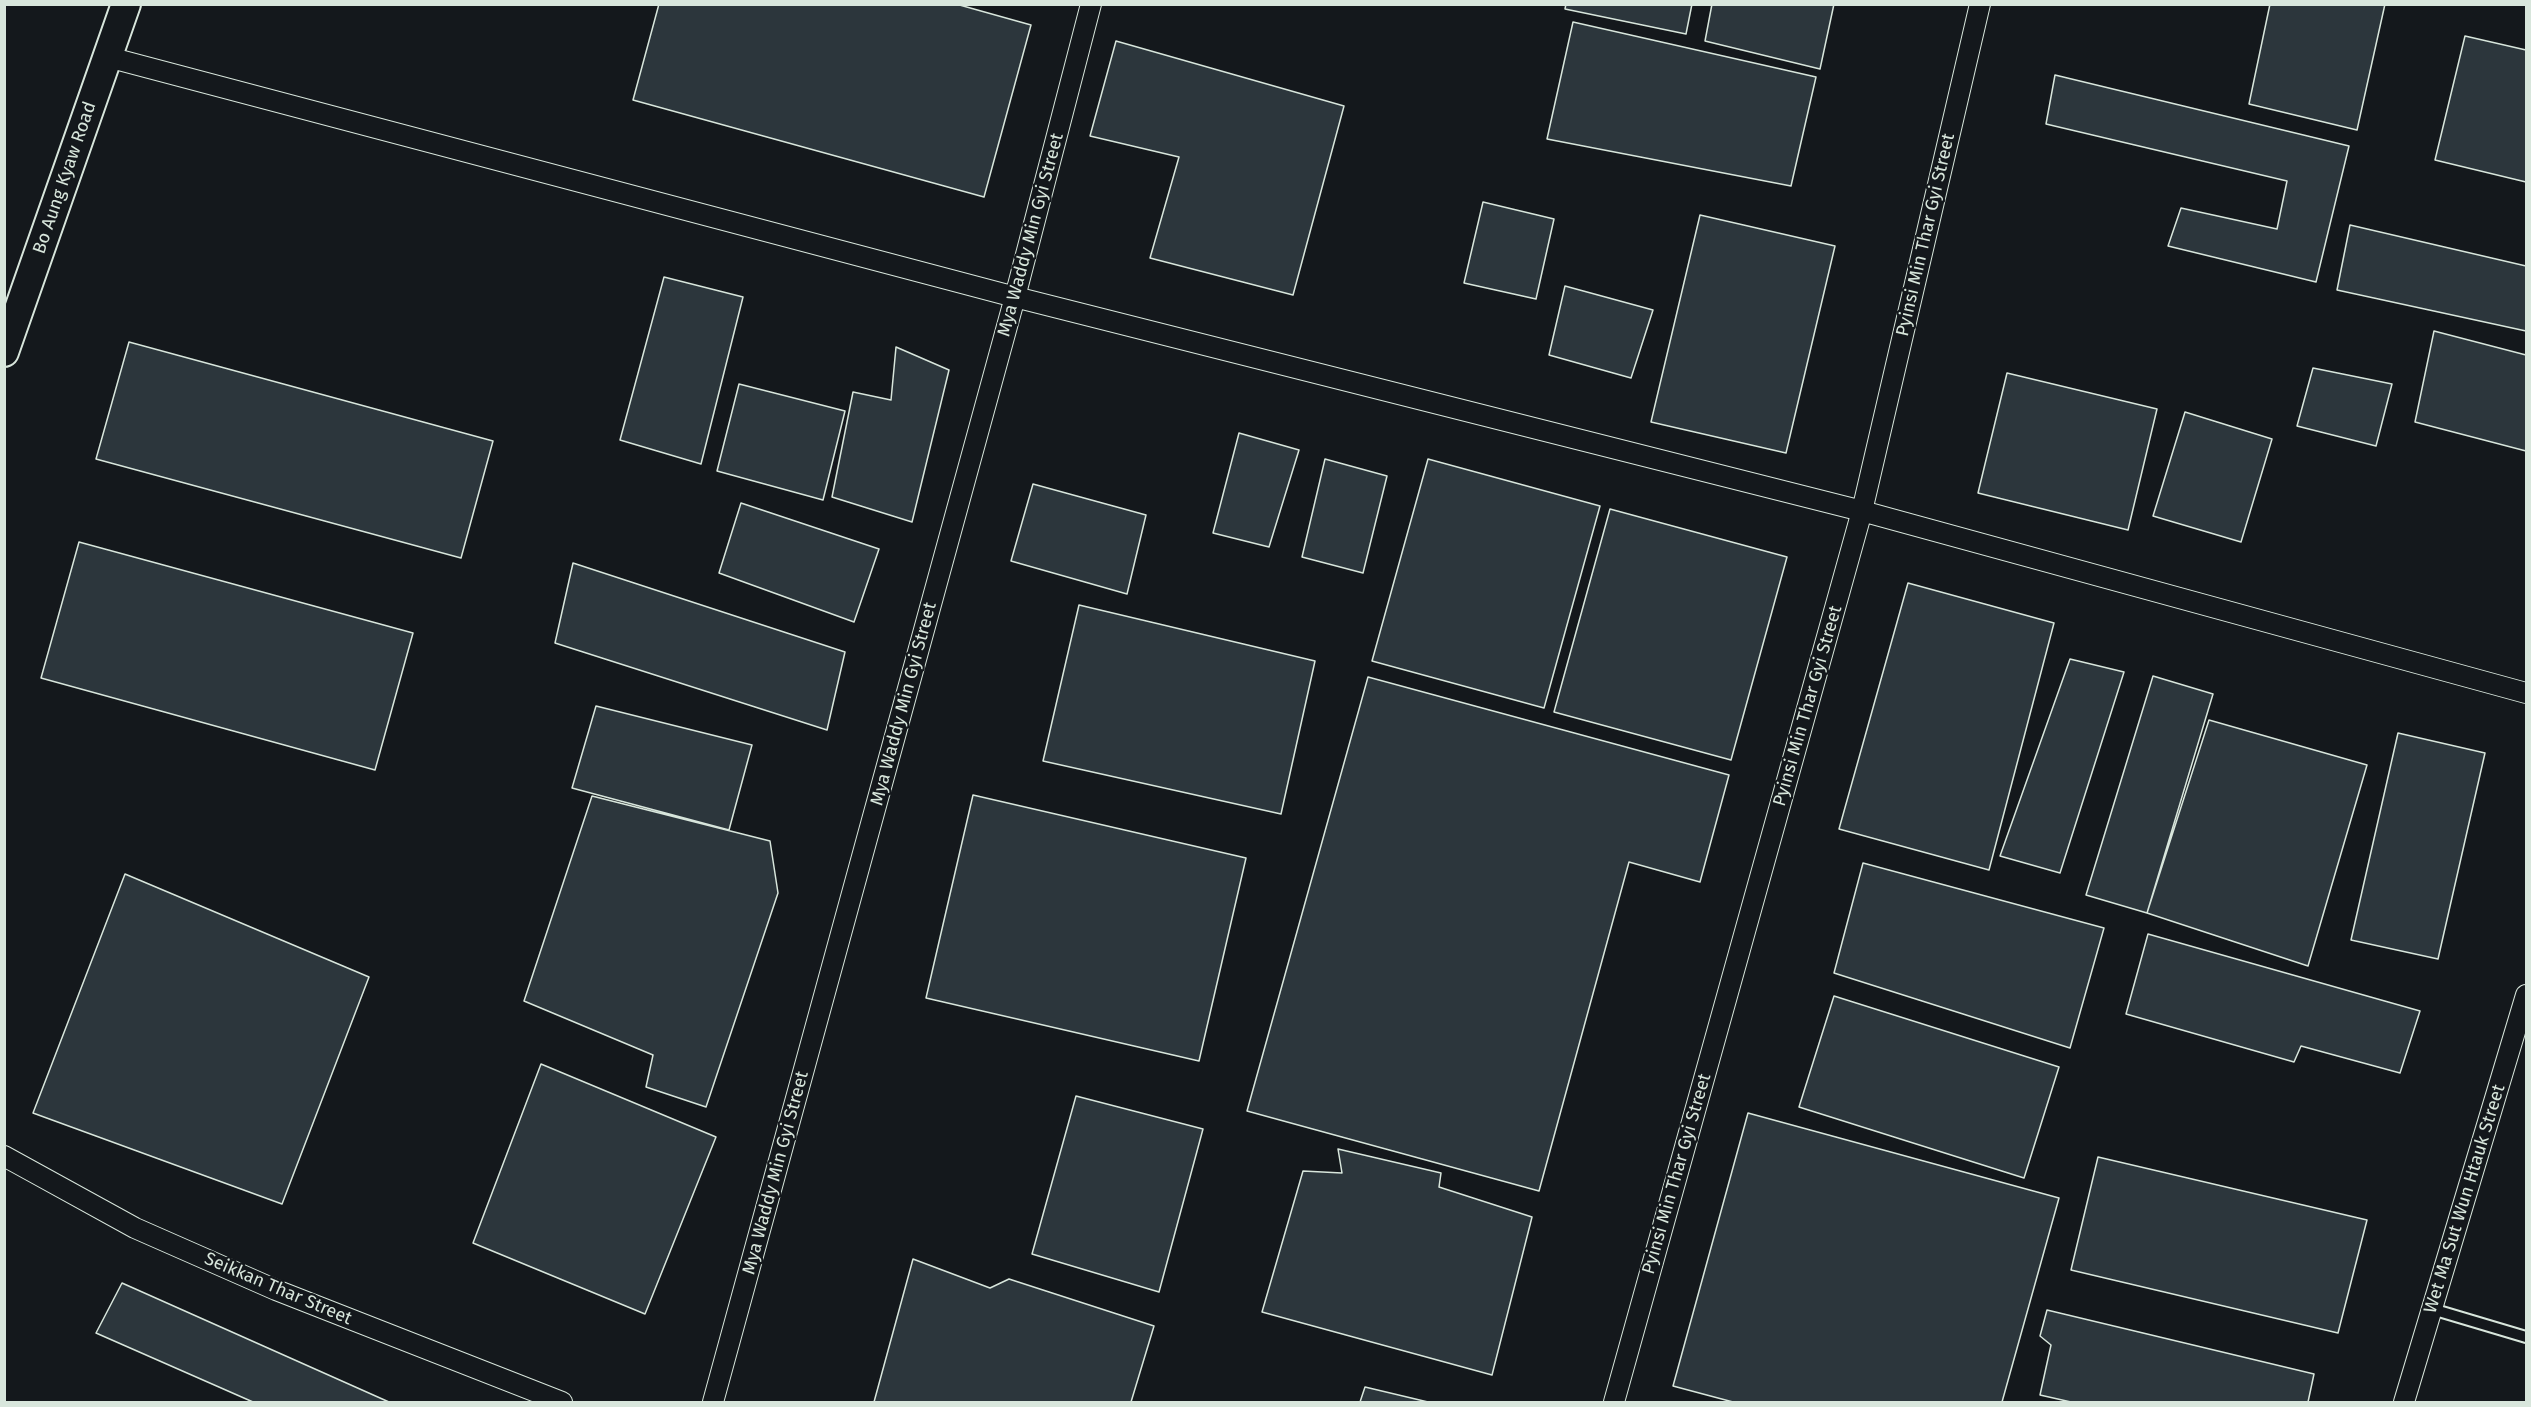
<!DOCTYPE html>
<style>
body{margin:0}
#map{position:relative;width:2531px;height:1407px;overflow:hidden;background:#14181c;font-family:"Fira Sans",sans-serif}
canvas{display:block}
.frame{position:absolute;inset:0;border:6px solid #d8e6dc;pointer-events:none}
</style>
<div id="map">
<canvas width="2531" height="1407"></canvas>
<div class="frame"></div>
</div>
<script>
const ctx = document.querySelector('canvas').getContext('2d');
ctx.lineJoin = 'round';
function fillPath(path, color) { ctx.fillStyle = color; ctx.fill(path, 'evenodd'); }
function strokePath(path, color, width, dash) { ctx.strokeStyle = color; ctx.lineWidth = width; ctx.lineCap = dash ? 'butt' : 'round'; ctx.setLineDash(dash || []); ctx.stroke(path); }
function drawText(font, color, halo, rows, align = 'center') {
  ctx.font = font + ' "Fira Sans",sans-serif'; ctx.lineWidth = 4.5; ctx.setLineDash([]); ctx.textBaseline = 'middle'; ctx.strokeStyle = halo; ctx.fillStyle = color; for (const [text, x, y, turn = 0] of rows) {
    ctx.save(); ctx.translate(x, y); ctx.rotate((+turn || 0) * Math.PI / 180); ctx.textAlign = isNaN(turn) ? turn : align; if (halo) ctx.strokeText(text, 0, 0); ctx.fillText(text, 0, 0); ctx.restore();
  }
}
const building = new Path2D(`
 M659,4H956L1031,25L984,197L633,100Z
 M1566,4H1692L1686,34L1565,9Z
 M1712,4H1834L1820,69L1705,41Z
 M2270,4H2385L2357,130L2249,104Z
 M1573,22L1816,77L1791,186L1547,139Z
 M2465,36L2526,50V182L2435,160Z
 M1116,41L1344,106L1293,295L1150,258L1179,157L1090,136Z
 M2055,75L2349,146L2316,282L2168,246L2181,208L2277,229L2287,181L2046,124Z
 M1483,202L1554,219L1536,299L1464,283Z
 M1700,215L1835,246L1786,453L1651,422Z
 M2350,225L2526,266V331L2337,290Z
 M664,277L743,297L701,464L620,440Z
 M1565,286L1653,310L1631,378L1549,355Z
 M2434,331L2526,355V451L2415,422Z
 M129,342L493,441L461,558L96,459Z
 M896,347L949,370L912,522L832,497L853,392L891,400Z
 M2313,368L2392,384L2376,446L2297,426Z
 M2007,373L2157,409L2128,530L1978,493Z
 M739,384L845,411L823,500L717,471Z
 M2185,412L2272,439L2241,542L2153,516Z
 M1239,433L1299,450L1269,547L1213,533Z
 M1325,459L1387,476L1363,573L1302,557Z
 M1428,459L1600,506L1544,708L1372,661Z
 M1033,484L1146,515L1127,594L1011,561Z
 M741,503L879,549L854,622L719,573Z
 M1610,509L1787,557L1731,760L1554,712Z
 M79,542L413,633L375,770L41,678Z
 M573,563L845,652L827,730L555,643Z
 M1908,583L2054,623L1989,870L1839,829Z
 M1079,605L1315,661L1281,814L1043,761Z
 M2070,659L2124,672L2060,873L2000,856Z
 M2153,676L2213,694L2147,913L2086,895Z
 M1368,677L1729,775L1700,882L1629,862L1539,1191L1247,1111Z
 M596,706L752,745L729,830L572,788Z
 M2209,720L2367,765L2308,966L2147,913Z
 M2398,733L2485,753L2438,959L2351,940Z
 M973,795L1246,858L1199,1061L926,998Z
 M592,796L770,841L778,893L706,1107L646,1087L653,1055L524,1001Z
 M1863,863L2104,928L2070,1048L1834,973Z
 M125,874L369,977L282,1204L33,1113Z
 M2148,934L2420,1011L2400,1073L2301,1046L2294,1062L2126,1014Z
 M1834,996L2059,1067L2024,1178L1799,1107Z
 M541,1064L716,1137L645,1314L473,1243Z
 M1076,1096L1203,1129L1159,1292L1032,1254Z
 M1748,1113L2059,1198L2002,1402H1733L1673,1386Z
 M1338,1149L1441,1173L1439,1187L1532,1217L1492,1375L1262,1312L1303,1171L1342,1173Z
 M2098,1157L2367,1220L2338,1333L2071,1270Z
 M913,1259L990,1288L1009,1279L1154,1326L1131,1402H874Z
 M122,1283L389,1402H253L96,1333Z
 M2047,1310L2314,1374L2308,1402H2071L2040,1395L2051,1345L2040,1336Z
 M1365,1387L1428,1402H1360Z`);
const lane = new Path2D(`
 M2432,1309L2526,1337`);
const street = new Path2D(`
 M108,57L1015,297L1862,511L2526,693
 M4,1156L135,1228L276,1290L562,1402
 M713,1402L1015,297L1091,4
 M1614,1402L1862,511L1980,4
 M2404,1402L2526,995`);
const secondary = new Path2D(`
 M4,352L126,4`);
const streetNames = [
 ["Bo Aung Kyaw Road",65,178,-71],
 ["Mya Waddy Min Gyi Street",1031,235,-75],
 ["Pyinsi Min Thar Gyi Street",1926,235,-77],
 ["Mya Waddy Min Gyi Street",904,704,-75],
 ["Pyinsi Min Thar Gyi Street",1808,706,-74],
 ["Mya Waddy Min Gyi Street",776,1173,-75],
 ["Pyinsi Min Thar Gyi Street",1677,1174,-74],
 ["Wet Ma Sut Wun Htauk Street",2465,1199,-73],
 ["Seikkan Thar Street",278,1289,23]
];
fillPath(building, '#2c363c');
strokePath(building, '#d8e6dc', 1.5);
strokePath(lane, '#d8e6dc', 14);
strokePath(street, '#d8e6dc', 22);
strokePath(secondary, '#d8e6dc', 32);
strokePath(lane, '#14181c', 10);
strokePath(street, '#14181c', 20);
strokePath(secondary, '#14181c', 28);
drawText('18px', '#d8e6dc', '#14181c', streetNames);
</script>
